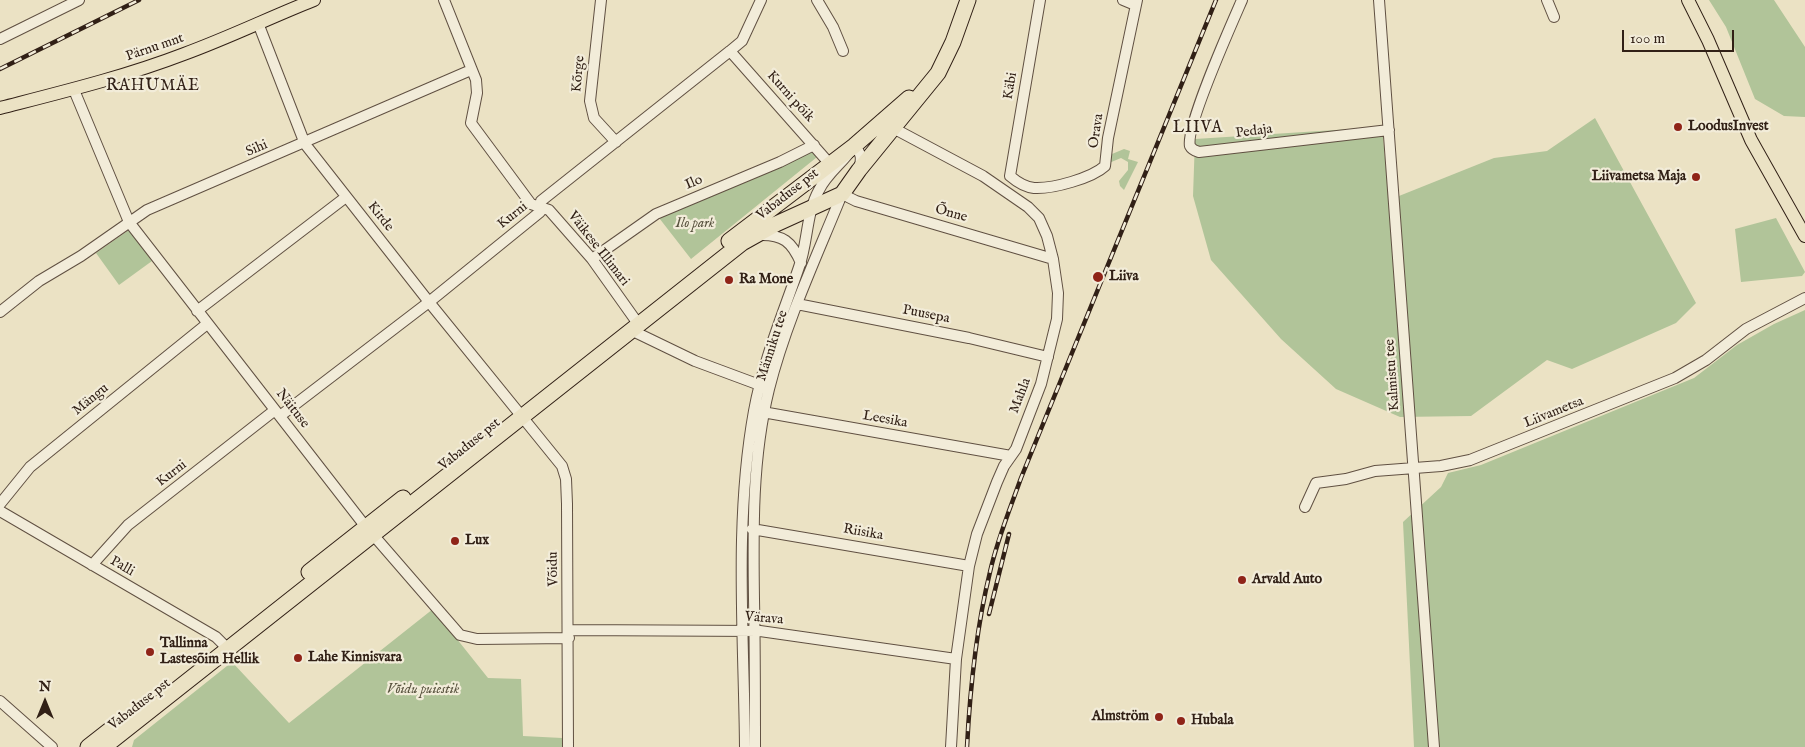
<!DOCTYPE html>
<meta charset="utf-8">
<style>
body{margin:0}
#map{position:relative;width:1805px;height:747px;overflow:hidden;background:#ebe2c4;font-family:"IM FELL English",serif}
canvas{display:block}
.north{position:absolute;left:20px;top:677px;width:50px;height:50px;-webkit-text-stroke:4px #f2ecd9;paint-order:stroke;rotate:0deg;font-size:14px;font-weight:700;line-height:20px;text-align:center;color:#312016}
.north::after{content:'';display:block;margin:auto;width:18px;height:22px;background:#312016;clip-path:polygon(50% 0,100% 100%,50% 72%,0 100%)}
.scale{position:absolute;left:1622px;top:30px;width:112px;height:22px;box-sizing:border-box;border:2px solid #312016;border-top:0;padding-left:6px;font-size:15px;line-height:18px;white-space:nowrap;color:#312016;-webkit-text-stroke:4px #f2ecd9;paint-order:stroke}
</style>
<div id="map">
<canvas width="1805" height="747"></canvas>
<div class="north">N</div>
<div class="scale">100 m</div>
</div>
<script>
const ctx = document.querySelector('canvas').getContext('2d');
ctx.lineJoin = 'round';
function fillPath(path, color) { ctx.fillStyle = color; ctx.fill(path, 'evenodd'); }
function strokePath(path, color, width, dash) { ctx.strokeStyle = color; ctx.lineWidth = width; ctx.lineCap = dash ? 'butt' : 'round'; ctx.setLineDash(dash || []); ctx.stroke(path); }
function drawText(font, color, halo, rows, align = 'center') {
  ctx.font = font + ' "IM FELL English",serif'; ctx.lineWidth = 4.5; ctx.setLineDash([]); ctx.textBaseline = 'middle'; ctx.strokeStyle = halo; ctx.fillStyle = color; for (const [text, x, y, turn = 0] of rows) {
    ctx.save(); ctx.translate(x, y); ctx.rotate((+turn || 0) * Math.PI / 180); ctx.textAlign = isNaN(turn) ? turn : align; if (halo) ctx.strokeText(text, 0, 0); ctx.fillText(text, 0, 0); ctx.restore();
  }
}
const green = new Path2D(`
 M1709,0H1774L1805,47V117L1784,116L1755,99L1726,27Z
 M1595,118L1696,303L1676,323L1572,369L1547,360L1471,416L1400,417L1336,389L1281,339L1211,260L1193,196L1195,139L1382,127L1389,200L1494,158L1547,151Z
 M814,145L822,153L691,259L656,214Z
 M1124,149L1130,151L1128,159L1138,162L1124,190L1120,186L1119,181L1128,170V162L1121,158L1109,163L1112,154Z
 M1776,218L1805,272L1802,276L1741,282L1735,229Z
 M129,230L152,261L119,285L96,253Z
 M1805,310V747H1414L1403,522L1441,487L1448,473L1481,465L1694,378L1737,345L1774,324Z
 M433,609L488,678L521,679L523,736L562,738V747H132L134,740L232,662L289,723Z`);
const minor = new Path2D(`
 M444,0L476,80L477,93L471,123L531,204L549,210L592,259L639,325
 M601,0L590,101L594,118L616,142
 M817,0L833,27L843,51
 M1040,0L1010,176C1017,182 1025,187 1034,188C1053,189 1092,178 1105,166L1108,138L1137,0
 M1123,0L1135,5
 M1242,0C1232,23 1185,128 1190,146C1192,150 1196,151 1199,152L1389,130
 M1379,0L1434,747
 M1547,0L1554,17
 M258,23L305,144L429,302L562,466L566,479L567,504L568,747
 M0,39L79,0
 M730,51L829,163
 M74,90L129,222L362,522L460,635L477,639L569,638
 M893,128L983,176L1028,207L1039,218L1047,236L1053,259L1058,293L1057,319L1041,384L1016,449L1004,466L997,482L977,534L969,566L956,659L951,747
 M759,235C783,234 792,242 801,263
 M592,259L656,214L780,162L814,145
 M797,304L969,338L1048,357
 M197,311L346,197
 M0,312L39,281L81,256L147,210L471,70
 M634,328L637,333L695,361L765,387
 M757,411L1011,456
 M280,416L429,302L540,212L541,201L730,51L742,41L761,0
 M0,504L30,467L207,324
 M1305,507L1316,483L1346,479L1375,471L1441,466L1470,460L1675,378L1706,360L1746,329L1805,298
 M0,511L216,637L228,649
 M752,529L969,566
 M92,565L128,525L275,410
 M568,630L760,631L956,659
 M0,701L52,747
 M745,747C744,635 734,521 754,411C763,361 783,314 799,267C808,242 806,213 819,190C827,173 844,162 854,146C862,154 862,158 859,169
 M755,747C755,698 755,649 754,599C753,529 752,458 769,389C786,322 816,258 842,194L856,201L1053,259`);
const major = new Path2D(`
 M1688,0L1708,40L1751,140L1805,236
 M0,108C62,92 124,77 184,54C228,38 271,17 314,0`);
const highway = new Path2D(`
 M729,241L854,146L909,98
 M309,572L403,498
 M88,747L111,729
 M104,747L742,243L776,224L842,194L859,170L938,73L953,42L968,0`);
const rail = new Path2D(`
 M0,69L139,0
 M989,614L1009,534
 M967,747C970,689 976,629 990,572C997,540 1010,509 1021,478L1216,0`);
const markers = [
 [1678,127,5,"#8f2418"],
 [1696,177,5,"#8f2418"],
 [1098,277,6,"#8f2418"],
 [729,280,5,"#8f2418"],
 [455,541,5,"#8f2418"],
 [1242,580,5,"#8f2418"],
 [150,652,5,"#8f2418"],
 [298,658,5,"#8f2418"],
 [1159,717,5,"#8f2418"],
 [1181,721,5,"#8f2418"]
];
const streetNames = [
 ["Pärnu mnt",155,48,-19],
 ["Kõrge",579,74,-85],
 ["Käbi",1011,86,-80],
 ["Kurni põik",790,97,48],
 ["Orava",1097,131,-81],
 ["Pedaja",1254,132,-7],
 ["Sihi",257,149,-23],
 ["Ilo",694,183,-23],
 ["Vabaduse pst",788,195,-38],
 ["Õnne",951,214,16],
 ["Kurni",513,216,-39],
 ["Kirde",380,217,52],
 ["Väikese Illimari",598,249,52],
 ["Puusepa",926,315,11],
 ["Männiku tee",773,346,-72],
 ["Kalmistu tee",1393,375,-94],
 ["Mahla",1021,396,-69],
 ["Mängu",91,400,-39],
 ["Näituse",292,409,52],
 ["Liivametsa",1554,413,-22],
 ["Leesika",885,420,10],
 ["Vabaduse pst",470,445,-39],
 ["Kurni",172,474,-38],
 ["Riisika",863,533,10],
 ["Palli",122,567,30],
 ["Võidu",554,569,-91],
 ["Värava",764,619,5],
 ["Vabaduse pst",140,705,-38]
];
const poiNames = [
 ["LoodusInvest",1688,127],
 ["Liivametsa Maja",1686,177,"right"],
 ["Liiva",1109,277],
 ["Ra Mone",739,280],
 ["Lux",465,541],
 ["Arvald Auto",1252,580],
 ["Tallinna",160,644],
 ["Lastesõim Hellik",160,660],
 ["Lahe Kinnisvara",308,658],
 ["Almström",1149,717,"right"],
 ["Hubala",1191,721]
];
const parkNames = [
 ["Ilo park",695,224],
 ["Võidu puiestik",423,690]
];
const quarterNames = [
 ["RAHUMÄE",153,87],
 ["LIIVA",1198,129]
];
fillPath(green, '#b1c499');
strokePath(minor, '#605042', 12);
strokePath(major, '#312016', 14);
strokePath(highway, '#312016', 17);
strokePath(minor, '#f2ecd9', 10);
strokePath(major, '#ebe2c4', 12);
strokePath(highway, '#ebe2c4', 15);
strokePath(rail, '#312016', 4.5);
strokePath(rail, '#f2ecd9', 2.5, [8]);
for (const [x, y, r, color] of markers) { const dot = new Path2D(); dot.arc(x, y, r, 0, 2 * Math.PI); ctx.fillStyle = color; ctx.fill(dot); strokePath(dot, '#f2ecd9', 2); }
drawText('14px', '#312016', '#f2ecd9', streetNames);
drawText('bold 14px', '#312016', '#f2ecd9', poiNames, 'left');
drawText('italic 14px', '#57513d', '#f2ecd9', parkNames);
ctx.letterSpacing = '1px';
drawText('16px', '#312016', '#f2ecd9', quarterNames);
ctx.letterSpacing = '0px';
</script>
